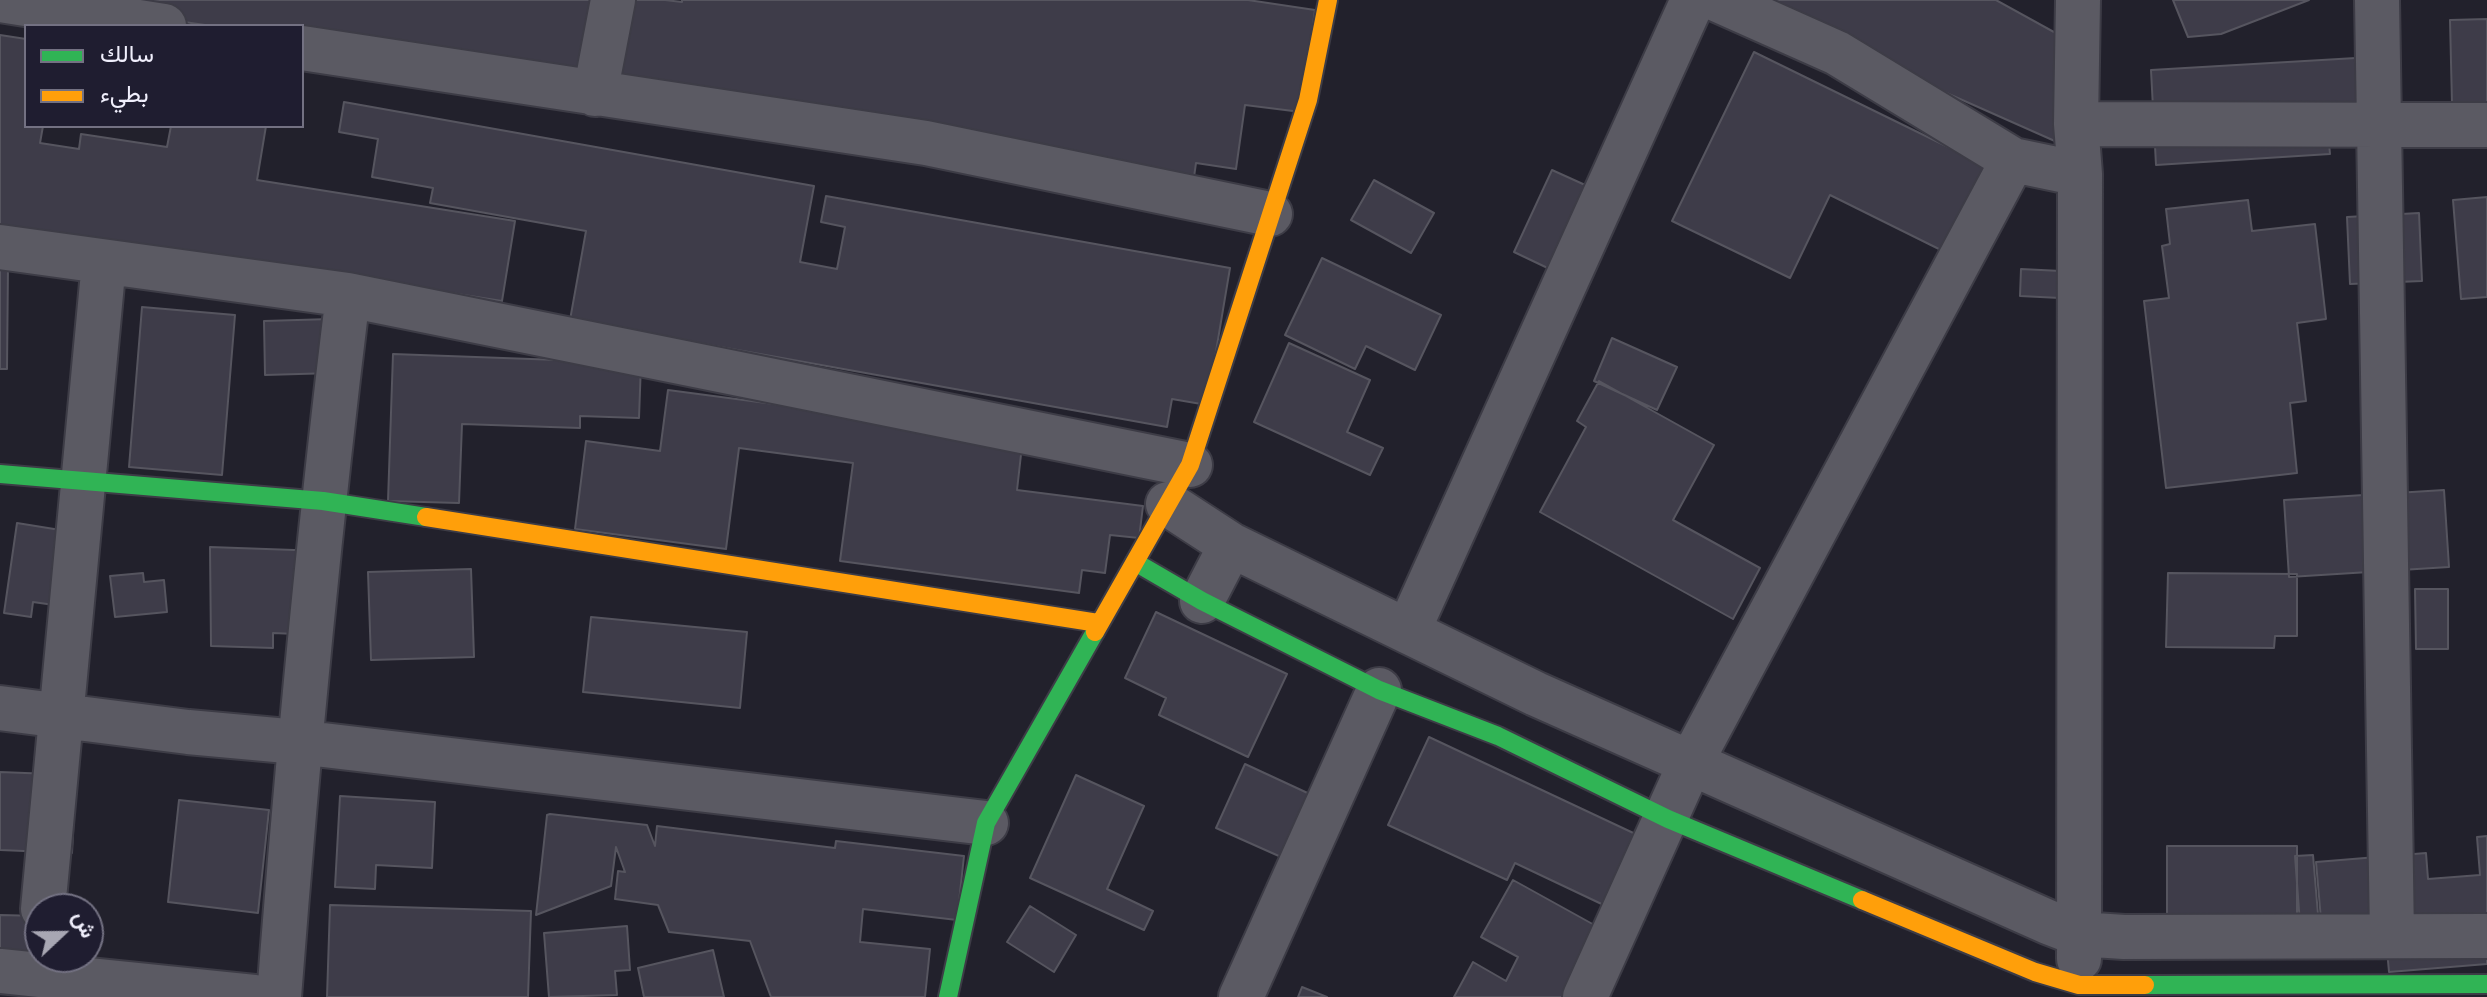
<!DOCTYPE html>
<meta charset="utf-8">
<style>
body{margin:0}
#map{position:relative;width:2487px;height:997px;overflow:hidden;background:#22212c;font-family:Cabin,Vazirmatn,sans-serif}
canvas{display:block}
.legend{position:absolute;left:24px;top:24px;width:280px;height:104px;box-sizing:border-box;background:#1f1d30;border:2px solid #737182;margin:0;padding:10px 14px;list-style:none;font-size:24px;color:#f0effc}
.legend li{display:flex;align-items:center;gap:16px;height:40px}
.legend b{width:40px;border:2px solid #737182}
.north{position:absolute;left:24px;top:893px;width:80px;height:80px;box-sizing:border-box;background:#1f1d30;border:2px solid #737182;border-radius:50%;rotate:68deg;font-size:22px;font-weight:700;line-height:32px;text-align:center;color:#f0effc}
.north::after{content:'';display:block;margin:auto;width:28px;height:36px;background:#a8a7b3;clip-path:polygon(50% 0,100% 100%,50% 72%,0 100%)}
</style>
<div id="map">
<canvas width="2487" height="997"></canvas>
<ul class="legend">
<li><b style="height:10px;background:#30b455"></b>سالك</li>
<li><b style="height:10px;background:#ff9f0a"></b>بطيء</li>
</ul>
<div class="north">ش</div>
</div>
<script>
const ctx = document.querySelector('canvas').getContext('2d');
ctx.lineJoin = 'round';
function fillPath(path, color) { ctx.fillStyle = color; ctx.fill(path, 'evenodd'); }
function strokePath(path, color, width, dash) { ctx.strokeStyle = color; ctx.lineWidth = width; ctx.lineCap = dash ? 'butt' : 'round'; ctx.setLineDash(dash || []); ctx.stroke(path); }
const building = new Path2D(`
 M45,0H665L682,2V0H1248L1315,10L1301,112L1245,105L1236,169L1196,163L1193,184L302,39V26H212L45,2Z
 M1737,0H1996L2072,42L2057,142Z
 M2173,0H2309L2221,34L2188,37Z
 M2487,19V145L2453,146L2450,20Z
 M0,35L26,39V126H43L40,143L79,149L81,134L167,147L171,126H266L257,180L515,221L502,301L432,290L0,237Z
 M1754,52L1991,168L1949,254L1830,195L1790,278L1672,221Z
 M2390,56L2329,143L2330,154L2156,165L2151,70Z
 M344,102L814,186L800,262L837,269L845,227L821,222L826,196L1230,268L1207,405L1172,399L1167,427L570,320L586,231L430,203L433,188L372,177L378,139L339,132Z
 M1552,170L1594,189L1556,272L1514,252Z
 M1374,180L1434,213L1411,253L1351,220Z
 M2487,197V297L2461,299L2453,200Z
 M2248,200L2252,231L2315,224L2326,319L2297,323L2306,401L2290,403L2297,473L2166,488L2144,301L2169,298L2162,246L2170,244L2166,209Z
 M2419,213L2422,281L2350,284L2347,217Z
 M1322,258L1441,315L1415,370L1366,346L1355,369L1285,335Z
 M0,265H8L7,369H0Z
 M2021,269L2061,271L2060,298L2020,296Z
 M142,307L235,315L222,475L129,467Z
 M331,319L333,373L265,375L264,321Z
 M1612,338L1677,367L1657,410L1594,381Z
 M1289,343L1370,380L1347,432L1383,448L1370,475L1254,422Z
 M393,354L641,363L639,418L580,416V428L462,424L459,503L388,501Z
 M1599,381L1714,445L1673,520L1760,568L1733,619L1540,512L1586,427L1577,421Z
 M668,390L1023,437L1017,490L1143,506L1139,538L1110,535L1105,573L1082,570L1079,593L840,561L853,463L739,448L726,549L575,529L586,441L660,451Z
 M2444,490L2449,567L2289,577L2284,500Z
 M17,523L79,533L68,607L33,602L31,617L4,613Z
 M210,547L322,551L319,635L273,633V648L211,646Z
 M471,569L474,657L371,660L368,572Z
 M143,573L144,582L164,580L167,612L115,617L110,576Z
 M2168,573L2297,574V636H2275L2274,648L2166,647Z
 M2415,589H2448V649H2416Z
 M1156,612L1287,674L1248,757L1159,715L1166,698L1125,678Z
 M591,617L747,632L740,708L583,692Z
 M1429,737L1661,846L1629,917L1515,863L1507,880L1388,825Z
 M1245,764L1327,802L1299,865L1216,828Z
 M0,772L76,775L72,853L0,850Z
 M1076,775L1144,806L1107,889L1153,911L1144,930L1030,878Z
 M340,796L435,802L432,868L376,865L375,889L335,887Z
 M179,800L269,810L258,913L168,902Z
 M550,814L647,825L655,846L657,826L835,848L836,841L964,856L957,920L863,909L860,942L930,949L925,997H771L750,941L669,932L658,905L615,899L618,871L625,872L616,847L611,886L536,915L547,815Z
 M2487,836V964L2389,972L2387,950L2324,954L2316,862L2426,853L2428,879L2480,875L2477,837Z
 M2167,846H2297V934L2167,933Z
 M2313,855L2321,950L2302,951L2295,856Z
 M1513,880L1616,937L1585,997H1454L1473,962L1506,981L1518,957L1481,937Z
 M330,905L531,911L528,997H327Z
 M1030,906L1076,935L1054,972L1007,942Z
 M0,915L40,916V957L0,959Z
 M627,926L630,970L615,971L617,995L549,997L544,933Z
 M713,950L724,997H644L638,968Z
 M1302,987L1327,997H1298Z`);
const street = new Path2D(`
 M0,0L164,26
 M1718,0L1837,53L2013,160L2080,174
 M2078,0L2076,124L2080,174L2079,959
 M2377,0L2392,936
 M302,48L926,143L1270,214
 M595,94L613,0
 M2076,124L2487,125
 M0,247L348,295C319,529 297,762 279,997
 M348,295L1190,465
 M1168,504L1231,545L1536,694L2048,922L2079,934L2124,937L2487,936
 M1202,601L1231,545
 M1408,631L1693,0
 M0,708L188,732L298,742L986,823
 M43,909L104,262
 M0,971L254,997
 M1241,997L1379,690
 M1585,997L1690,764L2013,160`);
const fast = new Path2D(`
 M0,474L323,501L426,517
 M1135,562L1202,601L1379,690L1498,736L1668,819L1862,900
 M2145,985L2487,984
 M948,997L986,823L1095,632`);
const slow = new Path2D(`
 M426,517L1098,623
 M1095,632L1190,465L1308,100L1328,0
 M1862,900L2035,972L2079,985H2145`);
fillPath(building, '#3e3c49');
strokePath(building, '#56555f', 2);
strokePath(street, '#3d3c46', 48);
strokePath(fast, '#3d3c46', 22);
strokePath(slow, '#3d3c46', 22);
strokePath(street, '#5b5a63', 44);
strokePath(fast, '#30b455', 18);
strokePath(slow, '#ff9f0a', 18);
</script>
